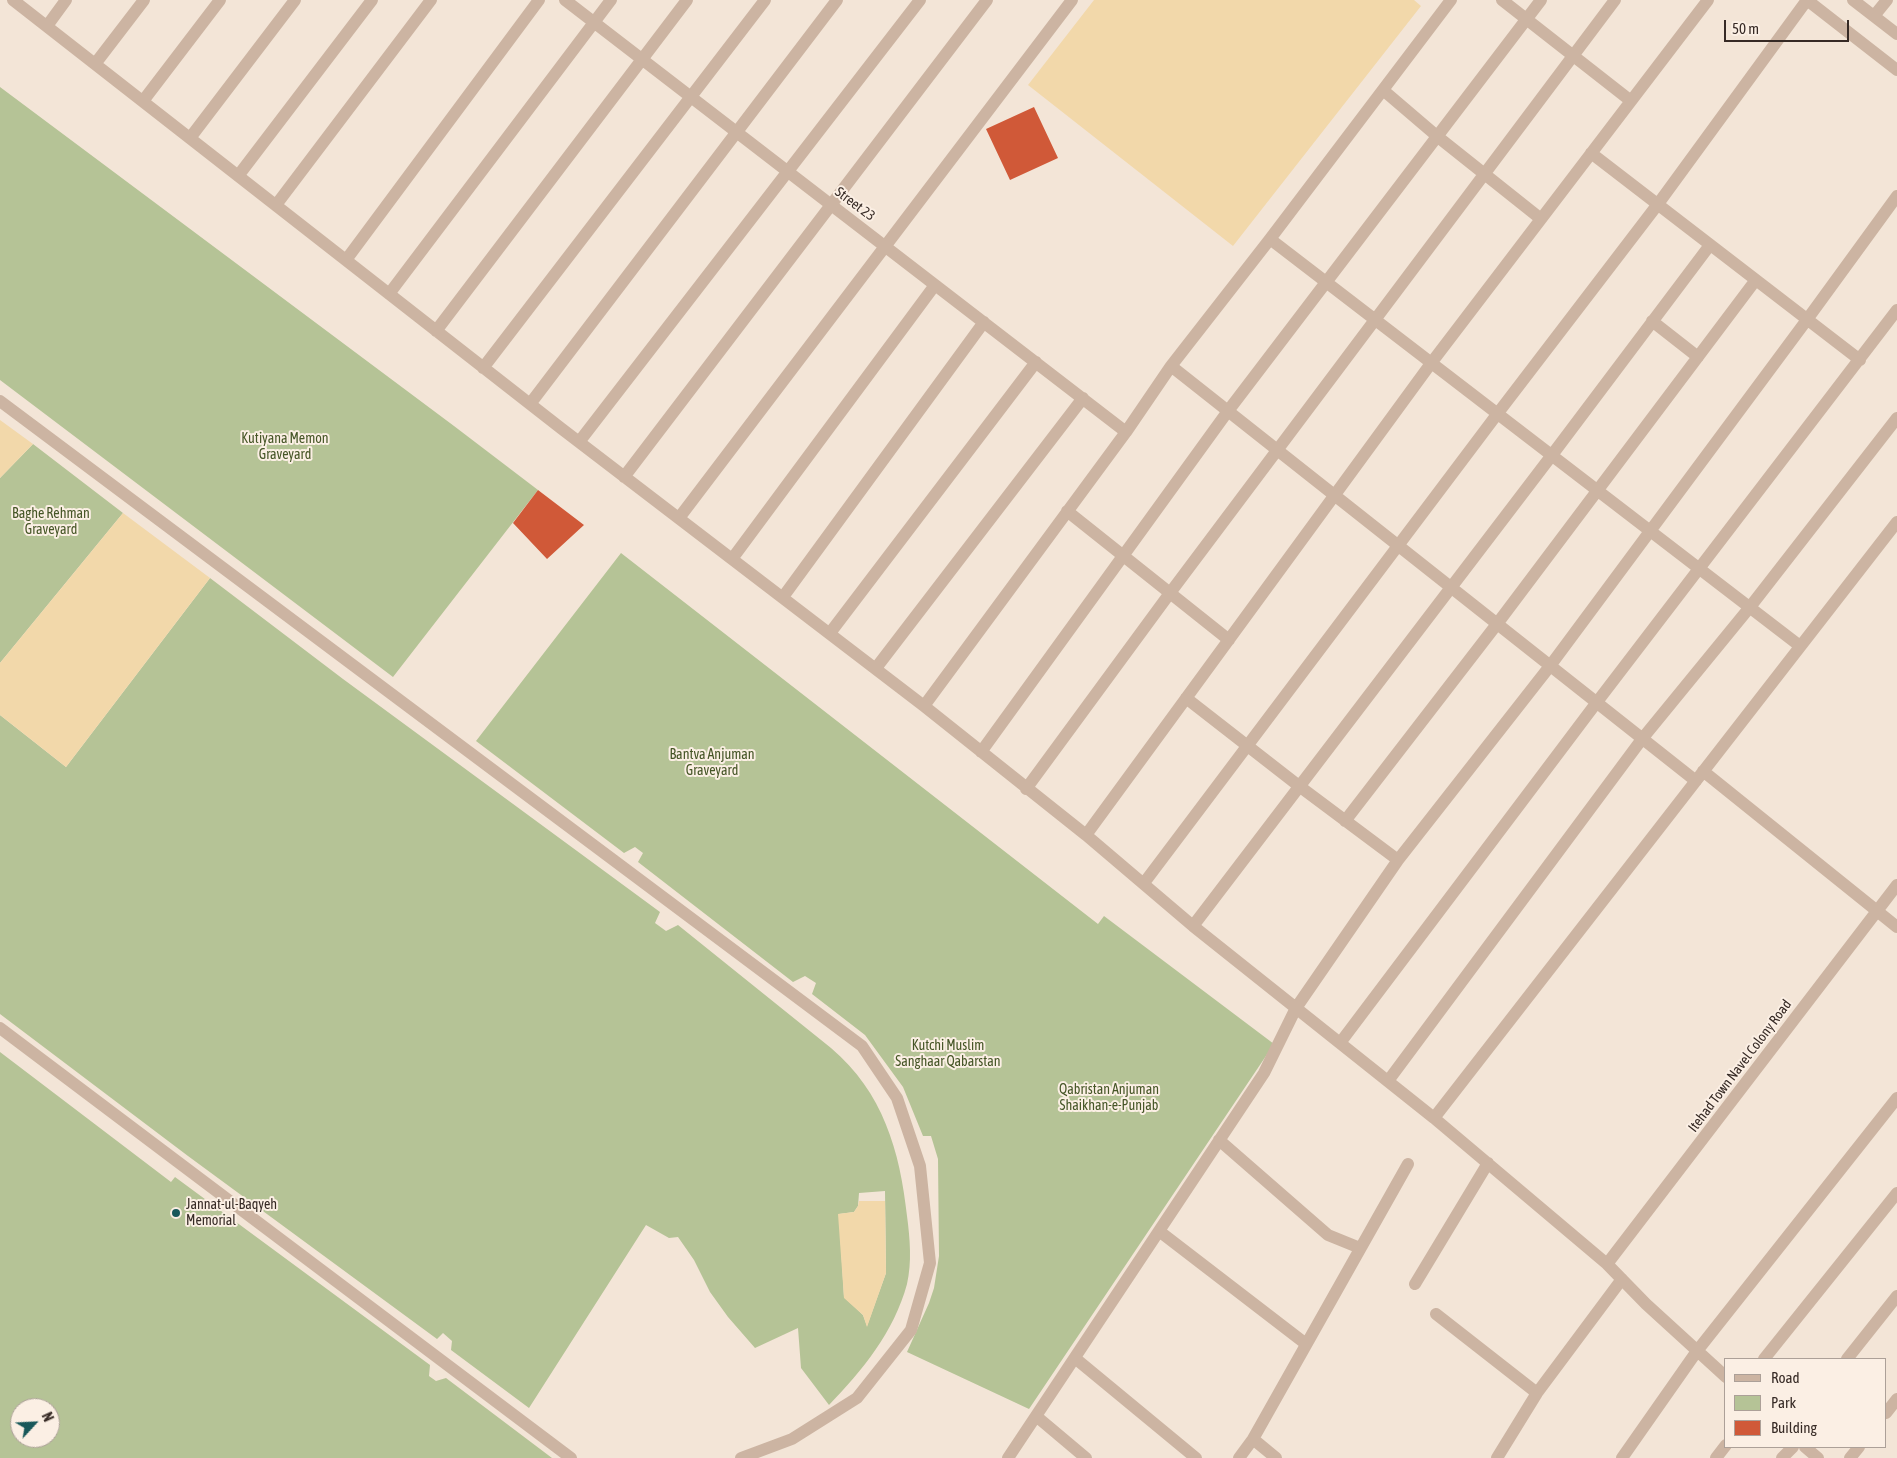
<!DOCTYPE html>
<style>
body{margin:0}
#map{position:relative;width:1897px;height:1458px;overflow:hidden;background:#f3e5d7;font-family:"Asap Condensed",sans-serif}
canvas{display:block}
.legend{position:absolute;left:1724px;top:1358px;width:162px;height:90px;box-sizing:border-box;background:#fbefe4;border:1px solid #aca098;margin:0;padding:6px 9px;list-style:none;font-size:15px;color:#362a25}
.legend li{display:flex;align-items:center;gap:10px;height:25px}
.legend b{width:25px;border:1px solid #aca098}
.north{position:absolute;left:10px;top:1398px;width:50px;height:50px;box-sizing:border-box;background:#fbefe4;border:1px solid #aca098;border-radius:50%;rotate:65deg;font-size:14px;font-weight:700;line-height:20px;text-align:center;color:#362a25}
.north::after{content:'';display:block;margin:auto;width:18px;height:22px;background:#18585a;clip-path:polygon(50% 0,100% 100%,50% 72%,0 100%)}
.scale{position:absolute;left:1724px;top:20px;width:125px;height:22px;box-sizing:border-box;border:2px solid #362a25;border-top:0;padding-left:6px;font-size:15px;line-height:18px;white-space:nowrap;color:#362a25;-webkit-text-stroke:4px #fbefe4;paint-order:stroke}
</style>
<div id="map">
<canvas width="1897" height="1458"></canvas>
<ul class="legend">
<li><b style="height:6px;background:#ccb4a2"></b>Road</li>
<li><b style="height:14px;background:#b5c396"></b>Park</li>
<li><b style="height:14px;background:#d05938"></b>Building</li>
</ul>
<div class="north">N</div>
<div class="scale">50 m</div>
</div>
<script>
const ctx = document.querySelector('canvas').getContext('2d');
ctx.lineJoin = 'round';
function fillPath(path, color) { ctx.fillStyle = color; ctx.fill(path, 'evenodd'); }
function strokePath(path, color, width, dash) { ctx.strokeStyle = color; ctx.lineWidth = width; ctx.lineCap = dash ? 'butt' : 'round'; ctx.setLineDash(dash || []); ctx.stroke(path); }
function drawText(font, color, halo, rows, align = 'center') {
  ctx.font = font + ' "Asap Condensed",sans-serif'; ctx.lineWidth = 4; ctx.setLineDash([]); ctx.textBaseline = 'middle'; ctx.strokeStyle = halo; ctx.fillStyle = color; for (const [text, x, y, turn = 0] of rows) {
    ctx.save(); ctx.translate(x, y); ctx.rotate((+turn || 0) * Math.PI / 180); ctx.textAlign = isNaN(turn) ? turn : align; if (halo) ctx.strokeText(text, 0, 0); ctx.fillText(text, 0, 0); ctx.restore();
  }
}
const green = new Path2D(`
 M0,87L454,426L538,490L393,677L0,380Z
 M33,444L123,513L0,663V478Z
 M621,553L1098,924L1104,916L1274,1044L1029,1409L907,1352L929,1303L934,1288L939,1256L938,1159L931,1136H923L903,1087L865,1035L812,994L816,983L805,976L793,982L638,862L643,853L635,847L624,853L476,741Z
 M210,578L343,679L660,912L655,923L666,931L678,925L831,1048C883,1092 900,1151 907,1216C910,1239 912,1262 907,1284C894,1332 862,1371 829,1405L801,1368L798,1328L755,1348L728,1317L710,1292L694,1260L678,1237L669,1238L646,1225L529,1408L451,1350L452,1341L443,1333L437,1339L188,1156L0,1014V715L66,767ZM885,1191L886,1273L867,1326L863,1315L844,1297L839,1214L854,1212L858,1206L859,1193Z
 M0,1052L171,1182L175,1177L430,1365L429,1376L436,1381L446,1378L552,1458H0ZM20,1408H50V1438H20Z`);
const sand = new Path2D(`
 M1094,0H1414L1421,6L1233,246L1028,85Z
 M0,420L33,444L0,478Z
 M123,513L210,578L66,767L0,715V663Z
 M859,1201H885L886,1273L867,1327L863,1315L844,1298L838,1214L854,1212L858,1206Z`);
const building = new Path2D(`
 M1034,107L1058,158L1010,180L986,129Z
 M538,490L584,525L547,559L513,523Z`);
const minor = new Path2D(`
 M13,0L562,429L924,706L1086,835L1193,926L1434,1118L1607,1264L1646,1304L1726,1377
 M565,0L1126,432
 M1502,0L1631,101
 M1807,0L1897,70
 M1853,0L1897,34
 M1874,16L1887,0
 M47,26L66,0
 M95,64L144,0
 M1383,90L1438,137L1541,219
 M143,101L220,0
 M190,138L295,0
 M1591,153L1860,360
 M238,176L372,0
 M276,205L431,0
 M1270,239L1800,646
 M346,260L539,0
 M389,294L611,0
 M1652,321L1698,357
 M436,331L687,0
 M1171,366L1696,781
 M483,368L765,0
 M0,401L862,1046L897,1098L920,1166L930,1263L911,1330L857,1398L792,1439L741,1458
 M530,404L837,0
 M579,442L920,0
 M624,477L987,0
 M1067,511L1229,640
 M679,518L1072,0
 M732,559L935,285
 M783,597L984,322
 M830,633L1036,362
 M876,668L1083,398
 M1186,698L1299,786L1398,860
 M924,706L1126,432L1171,366L1270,239L1451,0
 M981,752L1228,411L1541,0
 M1703,771L1897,927
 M1026,789L1170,593L1615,0
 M1345,821L1497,624L1755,281
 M1086,835L1432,362L1708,0
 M1144,883L1498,413L1658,204L1807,0
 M1193,926L1552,455L1710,245
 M0,1028L571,1458
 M1340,1043L1597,702L1897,310
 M1388,1081L1642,739L1750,607L1897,418
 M1434,1118L1897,522
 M1219,1140L1328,1235L1360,1248
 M1159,1231L1306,1344
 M1607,1264L1897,885
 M1415,1284L1488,1163
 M1436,1314L1537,1393
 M1075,1358L1196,1458
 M1764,1359L1897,1193
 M1847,1359L1897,1296
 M1886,1413L1897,1399
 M1036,1416L1086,1458
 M1253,1439L1276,1458
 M1805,1447L1818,1458
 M1008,1458L1264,1073L1296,1008L1398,860L1550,666L1806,321L1897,196
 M1239,1458L1253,1439L1408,1164
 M1497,1458L1537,1393L1622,1279
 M1622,1458L1697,1351L1897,1098
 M1716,1458L1726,1445
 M1782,1458L1793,1447
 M1850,1458L1859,1447`);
const markers = [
 [176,1213,5,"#18585a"]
];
const streetNames = [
 ["Street 23",855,204,37],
 ["Itehad Town Navel Colony Road",1740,1066,-53]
];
const parkNames = [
 ["Kutiyana Memon",285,439],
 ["Graveyard",285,455],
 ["Baghe Rehman",51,514],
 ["Graveyard",51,530],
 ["Bantva Anjuman",712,755],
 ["Graveyard",712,771],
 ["Kutchi Muslim",948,1046],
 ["Sanghaar Qabarstan",948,1062],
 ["Qabristan Anjuman",1109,1090],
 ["Shaikhan-e-Punjab",1109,1106]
];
const poiNames = [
 ["Jannat-ul-Baqyeh",186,1205],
 ["Memorial",186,1221]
];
fillPath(green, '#b5c396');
fillPath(sand, '#f2d8aa');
fillPath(building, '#d05938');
strokePath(minor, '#ccb4a2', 12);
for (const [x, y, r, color] of markers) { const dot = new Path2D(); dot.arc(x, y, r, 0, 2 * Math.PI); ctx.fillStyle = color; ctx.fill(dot); strokePath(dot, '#fbefe4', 2); }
drawText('14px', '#362a25', '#fbefe4', streetNames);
drawText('14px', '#465627', '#fbefe4', parkNames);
drawText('14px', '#362a25', '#fbefe4', poiNames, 'left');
</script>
